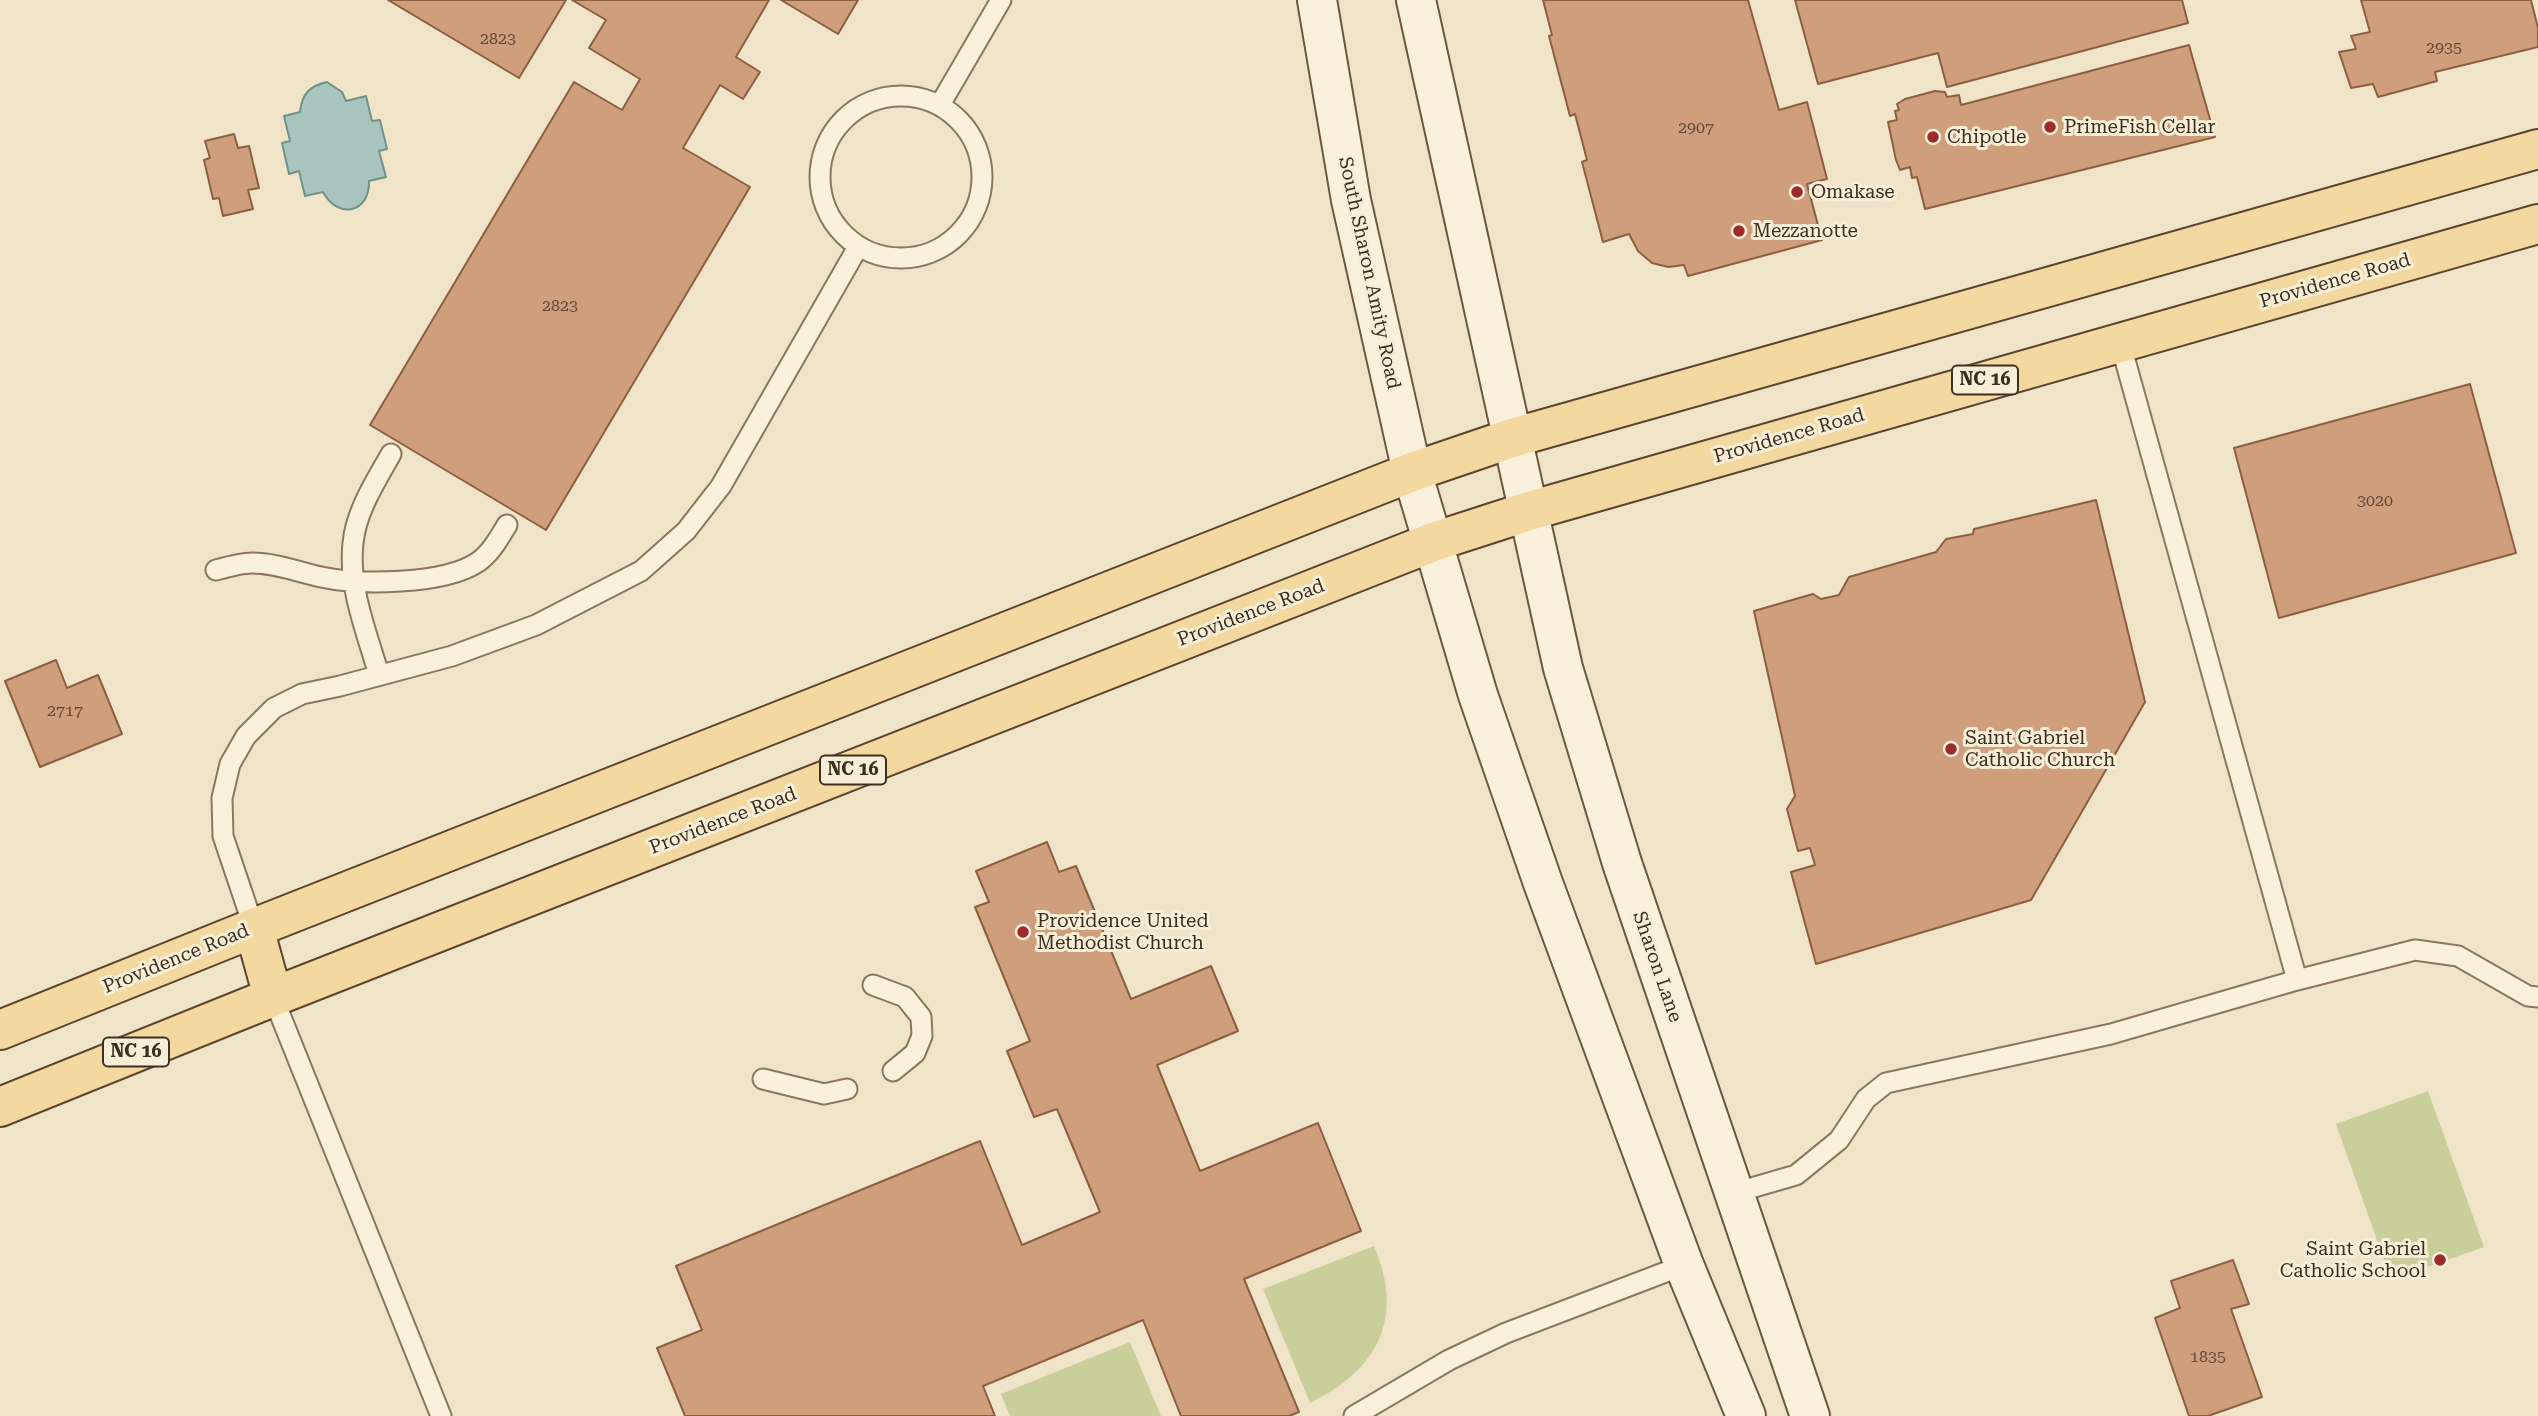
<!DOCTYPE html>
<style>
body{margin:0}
canvas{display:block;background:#f0e4c8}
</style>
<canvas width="2538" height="1416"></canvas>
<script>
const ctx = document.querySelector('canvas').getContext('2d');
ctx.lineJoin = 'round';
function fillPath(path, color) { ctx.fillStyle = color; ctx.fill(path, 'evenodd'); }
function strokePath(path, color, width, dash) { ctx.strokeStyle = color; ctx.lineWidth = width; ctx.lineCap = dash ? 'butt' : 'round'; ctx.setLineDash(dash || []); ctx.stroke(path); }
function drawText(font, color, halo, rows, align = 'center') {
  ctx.font = font + ' "Roboto Serif",serif'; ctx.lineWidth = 6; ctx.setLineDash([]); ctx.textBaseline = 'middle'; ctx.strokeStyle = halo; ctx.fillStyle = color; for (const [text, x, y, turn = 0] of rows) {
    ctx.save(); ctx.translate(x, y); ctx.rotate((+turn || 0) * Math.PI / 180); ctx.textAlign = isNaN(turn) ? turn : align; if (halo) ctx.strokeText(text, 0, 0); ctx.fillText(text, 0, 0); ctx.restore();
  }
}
const green = new Path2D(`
 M2428,1091L2484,1247L2391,1280L2336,1124Z
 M1374,1246C1405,1318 1378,1370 1310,1403L1263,1289Z
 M1130,1342L1161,1416H1010L1001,1394Z`);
const water = new Path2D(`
 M327,82L342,92L346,101L366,96L372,121L380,120L387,149L379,151L386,177L369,181C370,213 338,220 323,192L305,196L299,171L289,174L282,143L290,141L284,116L300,112C302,94 309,86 327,82Z`);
const building = new Path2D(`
 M388,0H566L519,78Z
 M572,0H769L736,57L760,72L743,99L720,85L683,148L750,187L546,530L370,425L574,82L622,110L640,79L589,48L606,20Z
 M781,0H858L838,34Z
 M1543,0H1748L1779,110L1807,102L1827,179L1807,184L1822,240L1688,276L1684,265L1668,267L1652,263L1638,251L1629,234L1603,242L1582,162L1587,160L1575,114L1570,116L1549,36L1552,35Z
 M1795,0H2182L2188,23L1947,87L1938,53L1818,84Z
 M2361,0H2531L2538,28V47L2435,72L2437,81L2378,97L2373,84L2351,88L2339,52L2356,49L2351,36L2370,32Z
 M2189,45L2215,137L1925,209L1917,177L1912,178L1910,167L1900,170L1896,160L1888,122L1897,120L1895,111L1899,110L1897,104L1905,99L1935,91L1945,92L1947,97L1959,95L1961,105Z
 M234,134L238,148L249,146L259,188L248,190L253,209L223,216L219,198L213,199L204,160L210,158L205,141Z
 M2470,384L2516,553L2279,618L2234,448Z
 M2096,500L2145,702L2031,900L1816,964L1791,872L1815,865L1810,848L1798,851L1787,809L1795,796L1754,611L1813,594L1821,599L1839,595L1849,577L1936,552L1946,539L1973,534L1974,529Z
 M56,660L67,688L98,675L122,734L40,767L5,681Z
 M1047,842L1059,872L1076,866L1131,999L1211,966L1238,1031L1157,1065L1200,1171L1318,1123L1361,1231L1244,1279L1299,1412L1289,1416H1181L1143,1320L983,1386L995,1416H685L657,1348L702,1330L676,1266L980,1141L1022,1245L1100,1212L1057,1109L1034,1117L1007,1051L1030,1041L975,907L989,902L976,871Z
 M2233,1260L2249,1304L2231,1309L2262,1397L2208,1416H2189L2155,1318L2180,1308L2171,1281Z`);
const service = new Path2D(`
 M820 177a81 81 0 1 1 162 0a81 81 0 1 1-162 0Z
 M941,103L1001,0
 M2120,342L2297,980
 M216,570C227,567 241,563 252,563C276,563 298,572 321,577C359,585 444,585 478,562C491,553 499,538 507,525
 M379,675C367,633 348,588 353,543C356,511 376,481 391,454
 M254,928L223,836L222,798L230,764L246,736L274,708L302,694L340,686L452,656L536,625L641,571L686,531L721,486L858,247
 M873,985L905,997L921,1017L922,1036L915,1053L893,1071
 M273,997L441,1416
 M763,1079L824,1094L847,1089
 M1734,1193L1796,1175L1839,1140L1866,1099L1886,1083L2111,1034L2297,980L2415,950L2458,956L2528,996L2538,997
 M1354,1416L1449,1360L1506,1333L1684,1265`);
const secondary = new Path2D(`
 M1317,0L1351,200L1412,472L1478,695L1543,883L1684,1265L1746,1416
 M1416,0L1563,668L1622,863L1810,1416`);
const primary = new Path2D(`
 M254,928L273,997
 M0,1030L254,928L1412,472L1512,438L2538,149
 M0,1107L273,997L1433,542L1529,511L2538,224`);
const markers = [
 [2050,127,7,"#9e2a2b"],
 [1933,137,7,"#9e2a2b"],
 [1797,192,7,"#9e2a2b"],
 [1739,231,7,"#9e2a2b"],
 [1951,749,7,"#9e2a2b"],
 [1023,932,7,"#9e2a2b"],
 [2440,1260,7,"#9e2a2b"]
];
const numberNames = [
 ["2823",498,39],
 ["2935",2444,48],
 ["2907",1696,128],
 ["2823",560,306],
 ["3020",2375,501],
 ["2717",65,711],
 ["1835",2208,1357]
];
const shields = [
 [1985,380,66],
 [853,770,66],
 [136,1052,66]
];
const shieldNames = [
 ["NC 16",1985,380],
 ["NC 16",853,770],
 ["NC 16",136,1052]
];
const poiNames = [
 ["PrimeFish Cellar",2064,127],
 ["Chipotle",1947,137],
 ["Omakase",1811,192],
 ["Mezzanotte",1753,231],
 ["Saint Gabriel",1965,738],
 ["Catholic Church",1965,760],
 ["Providence United",1037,921],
 ["Methodist Church",1037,943],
 ["Saint Gabriel",2426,1249,"right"],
 ["Catholic School",2426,1271,"right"]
];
const streetNames = [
 ["South Sharon Amity Road",1369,273,78],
 ["Providence Road",2335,281,-16],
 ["Providence Road",1789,436,-16],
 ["Providence Road",1251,613,-21],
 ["Providence Road",723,821,-21],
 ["Providence Road",176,959,-22],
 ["Sharon Lane",1657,967,71]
];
fillPath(green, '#c9cf9b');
fillPath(water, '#a9c4bc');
strokePath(water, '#6f938a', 2);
fillPath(building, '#cf9f7d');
strokePath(building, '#8d5f41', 2);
strokePath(service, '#8d765c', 23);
strokePath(secondary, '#6f573f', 42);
strokePath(primary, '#5b4430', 42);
strokePath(service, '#faf1dc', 19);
strokePath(secondary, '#faf1dc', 38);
strokePath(primary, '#f3d9a0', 38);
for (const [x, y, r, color] of markers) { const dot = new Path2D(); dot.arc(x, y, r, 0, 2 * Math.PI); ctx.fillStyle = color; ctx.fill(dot); strokePath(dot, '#f7eed8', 2.5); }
drawText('16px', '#624a37', null, numberNames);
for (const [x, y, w] of shields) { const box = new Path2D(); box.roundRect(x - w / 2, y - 14.5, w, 29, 5); ctx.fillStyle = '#f7eed8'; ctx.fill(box); strokePath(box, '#3d2e20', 2); }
drawText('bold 18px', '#3d2e20', null, shieldNames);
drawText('19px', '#3d2e20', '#f7eed8', poiNames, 'left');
drawText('19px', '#3d2e20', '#f7eed8', streetNames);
</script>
